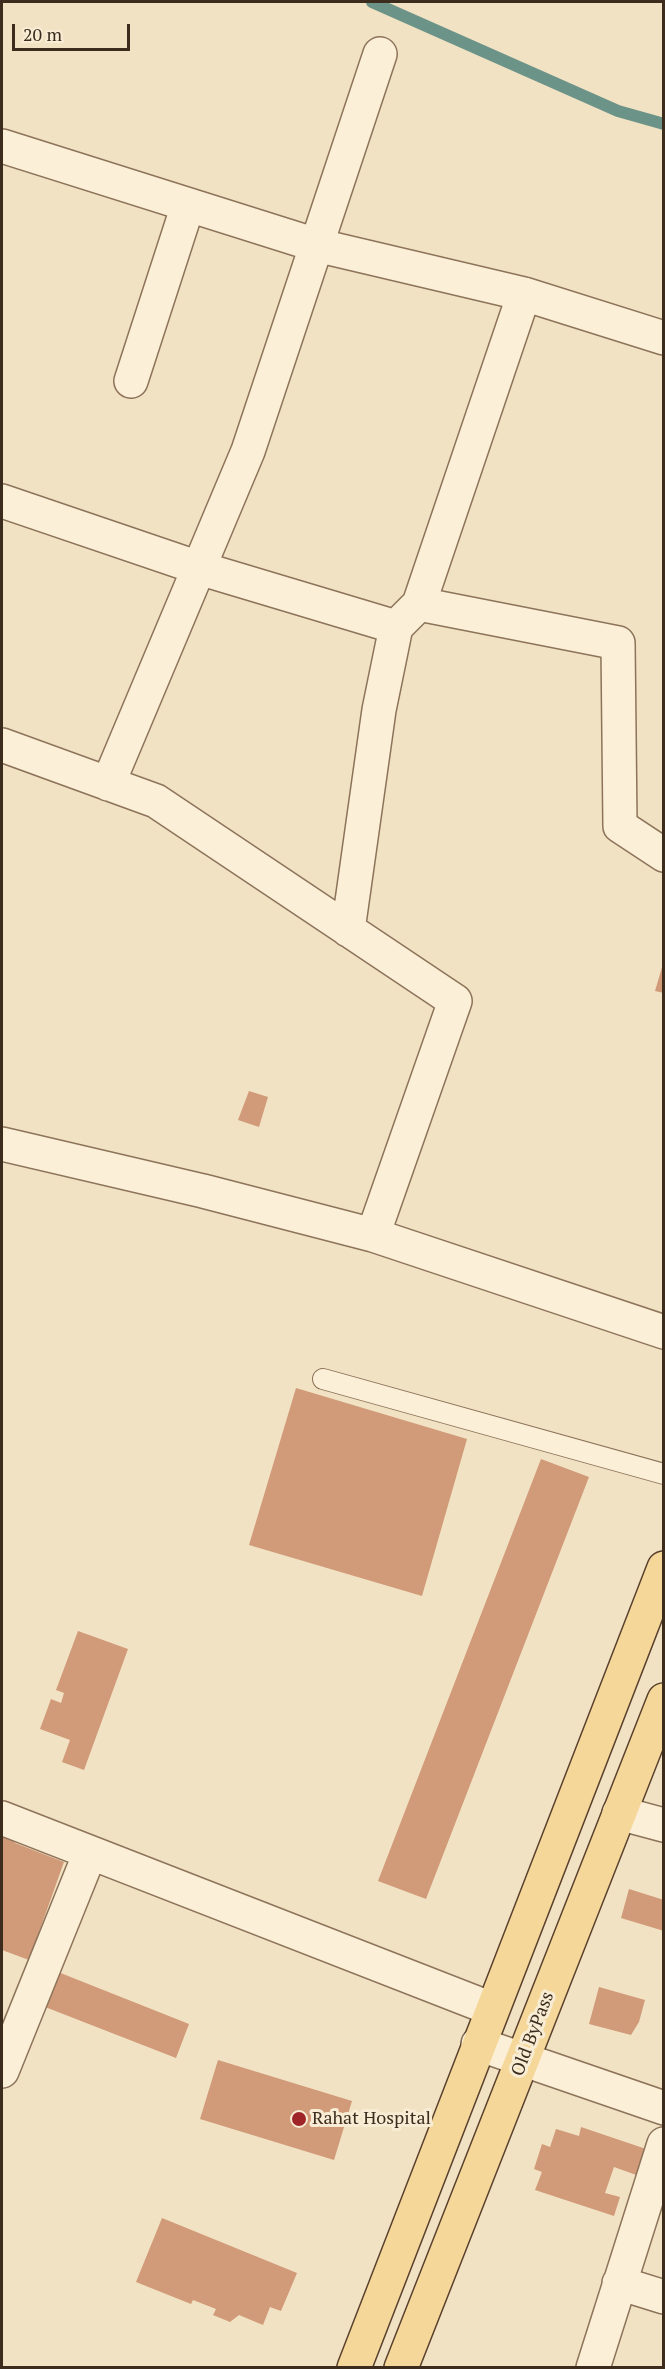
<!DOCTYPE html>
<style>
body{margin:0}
#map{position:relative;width:665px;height:2369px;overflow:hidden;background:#f1e2c4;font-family:"PT Serif",serif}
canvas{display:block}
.frame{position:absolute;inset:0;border:3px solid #3c2c1e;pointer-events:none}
.scale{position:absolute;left:12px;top:24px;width:118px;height:27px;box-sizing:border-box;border:3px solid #3c2c1e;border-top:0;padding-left:8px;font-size:18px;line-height:21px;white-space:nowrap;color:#3c2c1e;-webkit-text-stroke:4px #f8ecd4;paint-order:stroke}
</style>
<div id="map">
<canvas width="665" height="2369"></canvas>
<div class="frame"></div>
<div class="scale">20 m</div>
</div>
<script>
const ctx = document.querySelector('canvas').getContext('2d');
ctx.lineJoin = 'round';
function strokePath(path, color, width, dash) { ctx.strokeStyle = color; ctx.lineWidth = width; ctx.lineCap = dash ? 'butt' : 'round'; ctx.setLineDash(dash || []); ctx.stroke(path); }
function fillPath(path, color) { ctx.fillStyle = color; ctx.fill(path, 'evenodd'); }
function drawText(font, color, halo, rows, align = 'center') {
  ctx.font = font + ' "PT Serif",serif'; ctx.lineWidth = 6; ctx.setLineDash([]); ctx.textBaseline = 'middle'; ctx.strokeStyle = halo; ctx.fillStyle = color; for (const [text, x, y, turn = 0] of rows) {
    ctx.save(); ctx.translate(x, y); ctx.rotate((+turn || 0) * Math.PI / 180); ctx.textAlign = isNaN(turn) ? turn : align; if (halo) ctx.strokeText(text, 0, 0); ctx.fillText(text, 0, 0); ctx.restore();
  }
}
const stream = new Path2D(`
 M372,2L618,111L664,124`);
const building = new Path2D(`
 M663,964L664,965V993L655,991Z
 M249,1091L268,1097L259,1127L238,1120Z
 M296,1388L467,1439L422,1596L249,1545Z
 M541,1459L589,1477L426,1899L378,1881Z
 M78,1631L128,1649L84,1770L62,1762L70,1740L40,1729L51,1699L61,1703L64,1693L56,1690Z
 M2,1832L12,1836L15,1843L64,1862L29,1960L2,1950Z
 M629,1889L664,1900V1931L621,1918Z
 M53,1970L189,2024L176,2058L40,2005Z
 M599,1987L645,2000L639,2022L631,2035L589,2024Z
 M218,2060L352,2101L334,2160L200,2119Z
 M581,2127L652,2151L639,2176L614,2167L605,2193L620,2197L614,2216L535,2190L542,2172L534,2169L542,2144L550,2147L556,2129L579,2136Z
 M162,2218L297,2273L281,2311L270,2307L263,2325L239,2315L230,2322L213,2315L216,2309L193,2300L191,2304L136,2282Z`);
const service = new Path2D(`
 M323,1379L664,1474`);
const minor = new Path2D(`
 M2,146L316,245L524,294L664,338
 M131,381L188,205
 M2,501L199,568L396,627L419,604L618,643L620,826L664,855
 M419,604L524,294
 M2,745L156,801L455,1001L373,1235
 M108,784L248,451L380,54
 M348,930L379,710L396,627
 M2,1144L203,1191L373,1235L664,1332
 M619,1813L664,1825
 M2,1818L492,2009
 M478,2044L664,2108
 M2,2071L90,1853
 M619,2283L664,2297
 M593,2368L664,2144`);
const primary = new Path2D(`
 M354,2368L664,1568
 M401,2368L664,1700`);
const markers = [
 [299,2119,8,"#9f2529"]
];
const streetNames = [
 ["Old ByPass",533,2034,-69]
];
const poiNames = [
 ["Rahat Hospital",312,2119]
];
strokePath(stream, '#6c9388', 12);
fillPath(building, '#d19a78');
strokePath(service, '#8d7359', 22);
strokePath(minor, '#8d7359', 36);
strokePath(primary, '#5a412d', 36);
strokePath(service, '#fbefd8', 20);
strokePath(minor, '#fbefd8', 33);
strokePath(primary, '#f6d79a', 33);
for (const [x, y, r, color] of markers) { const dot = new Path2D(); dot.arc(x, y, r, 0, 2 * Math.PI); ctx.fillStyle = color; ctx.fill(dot); strokePath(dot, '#f8ecd4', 2); }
drawText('18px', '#3c2c1e', '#f8ecd4', streetNames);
drawText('18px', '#3c2c1e', '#f8ecd4', poiNames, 'left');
</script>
